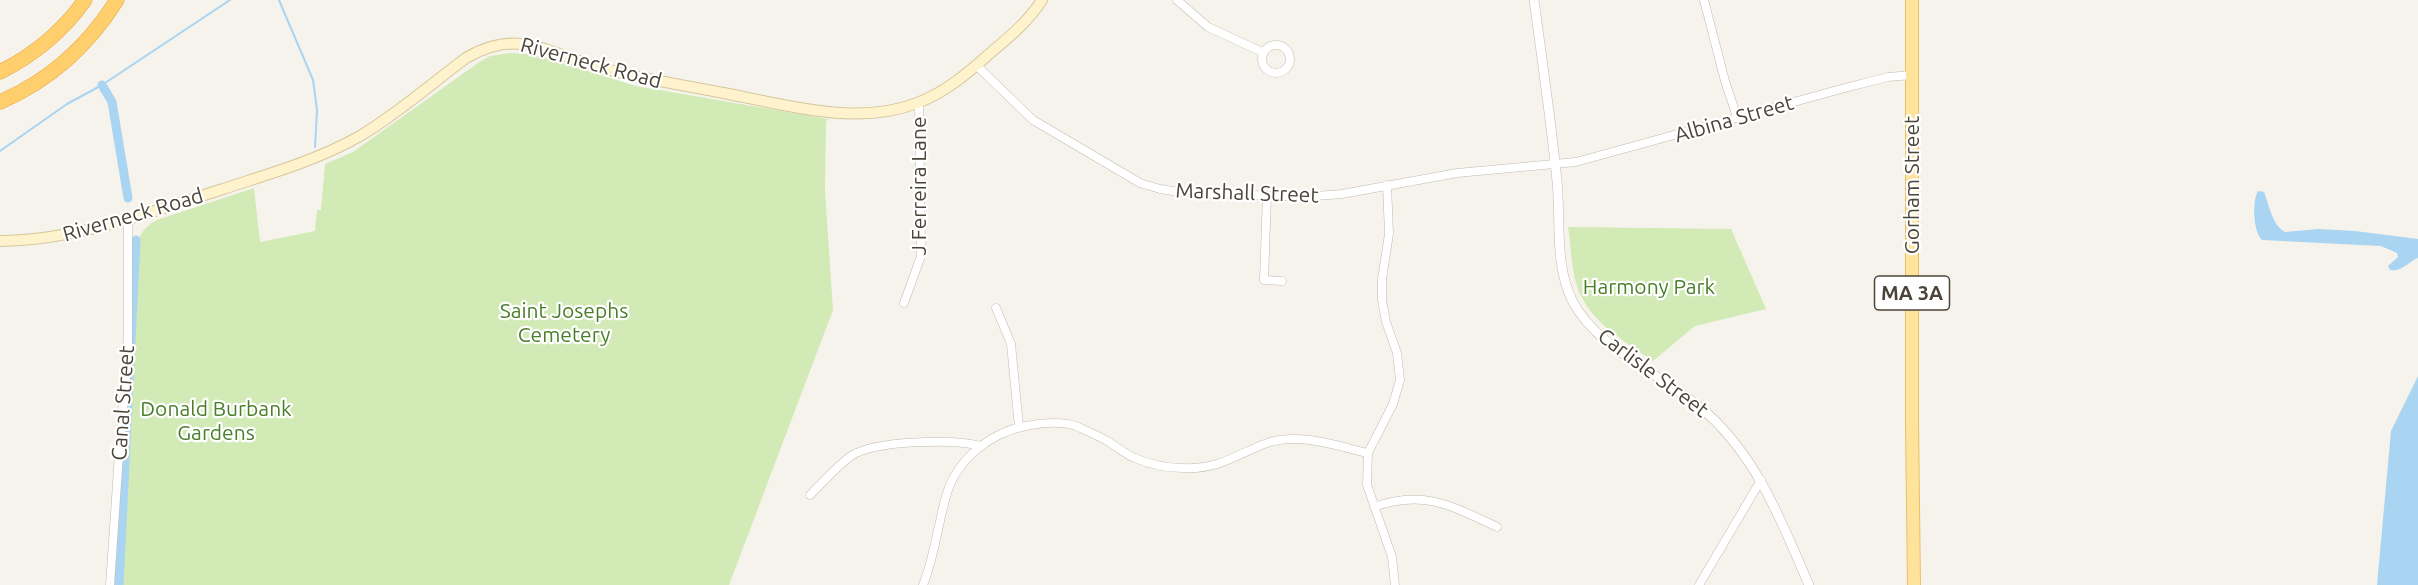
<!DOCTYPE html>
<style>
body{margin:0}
canvas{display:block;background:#f6f3ec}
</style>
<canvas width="2418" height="585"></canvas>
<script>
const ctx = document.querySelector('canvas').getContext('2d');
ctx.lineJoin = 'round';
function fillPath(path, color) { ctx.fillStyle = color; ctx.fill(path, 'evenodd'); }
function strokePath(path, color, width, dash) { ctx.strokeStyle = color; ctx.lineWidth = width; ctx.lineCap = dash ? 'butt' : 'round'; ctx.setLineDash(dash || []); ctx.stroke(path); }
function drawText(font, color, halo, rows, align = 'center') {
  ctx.font = font + ' Ubuntu,sans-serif'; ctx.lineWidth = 4.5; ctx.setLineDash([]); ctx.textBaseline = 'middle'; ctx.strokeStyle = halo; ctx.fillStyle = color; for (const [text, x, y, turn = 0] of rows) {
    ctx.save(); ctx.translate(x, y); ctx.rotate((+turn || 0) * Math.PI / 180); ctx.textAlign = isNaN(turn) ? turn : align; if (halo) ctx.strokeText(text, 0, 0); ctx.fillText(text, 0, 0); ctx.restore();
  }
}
const green = new Path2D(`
 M510,53L531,54L636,86L828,119L826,122L825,191L833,310L729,585H115L133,261C137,243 139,229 157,220L254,188L260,242L315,231L317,210H321L325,164L353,152L478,63L490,56Z
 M1568,227L1731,229L1766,309L1695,326L1653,361C1623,340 1587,321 1576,283C1571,265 1571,245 1568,227Z`);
const water = new Path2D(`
 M2258,191L2264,192C2269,204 2272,225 2285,232L2318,229L2355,231L2418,239V258C2408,262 2402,272 2390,270L2388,266L2398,257L2397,253L2381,246L2262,240C2253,231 2252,201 2258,191Z
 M2418,376V585H2377L2391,431Z`);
const stream = new Path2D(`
 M279,0L313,80L317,110L315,147
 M0,151L67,104L102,85L230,0`);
const canal = new Path2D(`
 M102,85L112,102L128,198
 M119,585L136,240`);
const minor = new Path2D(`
 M1177,0L1208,27L1262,52
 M1704,0L1725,81L1737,117
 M1262 59a14 14 0 1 1 28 0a14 14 0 1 1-28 0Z
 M976,65L1033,120L1140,183L1160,189L1180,192L1302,197L1342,194L1457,173L1576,162L1841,89L1888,77L1912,75
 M1387,185L1389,234L1382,279V300L1386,322L1397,353L1400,380L1393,404L1368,453L1367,485L1392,557L1395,585
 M1267,195L1264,280L1282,281
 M904,303L921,256L919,102
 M996,308L1011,344L1019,427
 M810,495C823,482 836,467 851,456C875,440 953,439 981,446
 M1374,507C1424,489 1452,506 1497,527
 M110,585L120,440L128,355V220
 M923,585C935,555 938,523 947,493C958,458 992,432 1026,426C1041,423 1061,421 1076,426C1087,431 1099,436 1109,442C1117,447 1126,455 1135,458C1151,465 1167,468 1184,468C1220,470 1240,452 1270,442C1302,433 1337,446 1368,453
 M1699,585L1761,480`);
const tertiary = new Path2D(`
 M1534,0C1542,60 1551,120 1557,181C1561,219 1554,266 1573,302C1598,350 1668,377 1708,414C1759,461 1782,523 1809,585`);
const secondary = new Path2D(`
 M0,241C77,240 148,213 220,190C268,174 316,161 360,136C397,114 431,84 466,58C517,28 545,52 595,66C639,79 684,85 729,94C789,106 858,126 917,103C944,93 967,74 988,55C1008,38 1028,22 1042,0`);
const primary = new Path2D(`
 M1912,0V422L1914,585`);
const motorway = new Path2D(`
 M0,72C34,55 63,31 85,0
 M0,102C49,81 88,46 117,0`);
const shields = [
 [1912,293,75]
];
const shieldNames = [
 ["MA 3A",1912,293]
];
const streetNames = [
 ["Riverneck Road",591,63,15],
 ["Albina Street",1734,119,-16],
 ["Gorham Street",1912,185,-90],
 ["J Ferreira Lane",919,186,-90],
 ["Marshall Street",1247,193,2],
 ["Riverneck Road",133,215,-16],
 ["Carlisle Street",1653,373,37],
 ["Canal Street",123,403,-86]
];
const parkNames = [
 ["Harmony Park",1649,287],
 ["Saint Josephs",564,311],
 ["Cemetery",564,335],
 ["Donald Burbank",216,409],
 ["Gardens",216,433]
];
fillPath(green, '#d2eab5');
fillPath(water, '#a9d4f2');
strokePath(stream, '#a9d4f2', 2);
strokePath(canal, '#a9d4f2', 9);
strokePath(minor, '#c2bbae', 9);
strokePath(tertiary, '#c2bbae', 10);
strokePath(secondary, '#d6c79b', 12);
strokePath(primary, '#e6c16a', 14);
strokePath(motorway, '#e0a43c', 15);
strokePath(minor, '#fff', 8);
strokePath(tertiary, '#fff', 9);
strokePath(secondary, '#fff3cd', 10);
strokePath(primary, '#ffe39c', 12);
strokePath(motorway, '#ffcf6e', 14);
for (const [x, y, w] of shields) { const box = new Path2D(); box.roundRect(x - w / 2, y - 17, w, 34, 4.5); ctx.fillStyle = '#fff'; ctx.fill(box); strokePath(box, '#4b4439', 1.5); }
drawText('bold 20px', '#4b4439', null, shieldNames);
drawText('21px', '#4b4439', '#fff', streetNames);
drawText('21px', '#4a7f2a', '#fff', parkNames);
</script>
